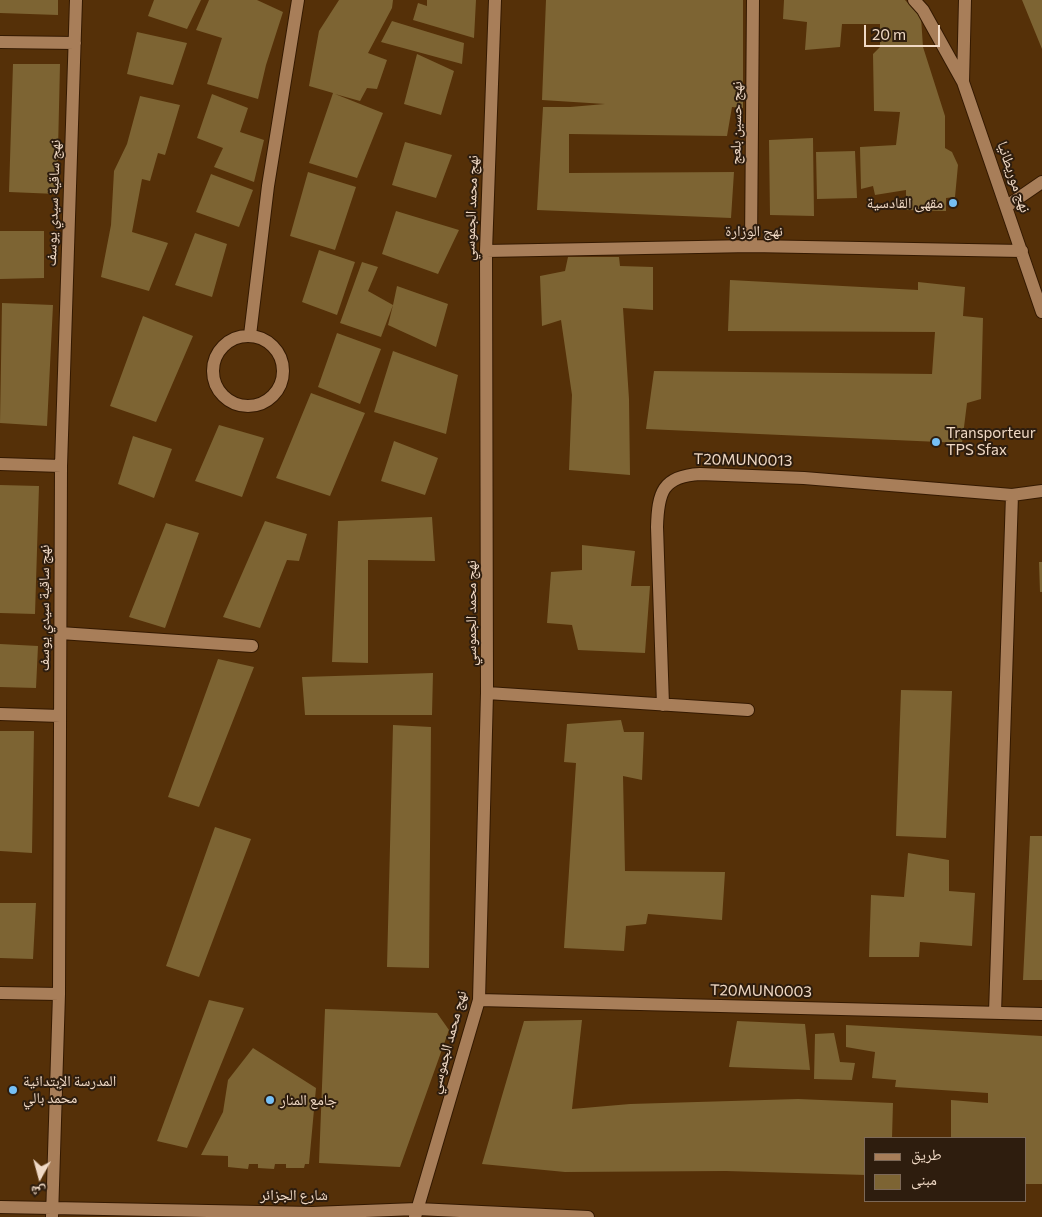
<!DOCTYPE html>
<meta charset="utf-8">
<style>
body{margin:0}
#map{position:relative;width:1042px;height:1217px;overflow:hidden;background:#553008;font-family:Commissioner,"Noto Naskh Arabic",sans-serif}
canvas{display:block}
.legend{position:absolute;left:864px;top:1137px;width:162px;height:65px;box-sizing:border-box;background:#2e1d0e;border:1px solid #7c6857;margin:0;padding:6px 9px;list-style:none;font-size:15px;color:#f0d9c5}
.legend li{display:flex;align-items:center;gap:10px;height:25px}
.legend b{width:25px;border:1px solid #7c6857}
.north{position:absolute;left:15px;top:1152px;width:50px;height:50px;-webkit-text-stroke:4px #2e1d0e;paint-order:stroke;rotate:187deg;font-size:14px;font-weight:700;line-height:20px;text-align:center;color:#f0d9c5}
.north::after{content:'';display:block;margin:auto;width:18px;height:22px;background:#f0d9c5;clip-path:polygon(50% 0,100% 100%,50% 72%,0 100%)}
.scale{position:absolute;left:864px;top:25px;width:76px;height:22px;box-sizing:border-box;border:2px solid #f0d9c5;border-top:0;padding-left:6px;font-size:15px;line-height:18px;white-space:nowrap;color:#f0d9c5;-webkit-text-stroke:4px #2e1d0e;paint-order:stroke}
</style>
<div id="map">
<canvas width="1042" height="1217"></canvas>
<ul class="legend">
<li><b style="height:6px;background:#a87e59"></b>طريق</li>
<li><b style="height:14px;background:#7d6433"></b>مبنى</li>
</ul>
<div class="north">ش</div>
<div class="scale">20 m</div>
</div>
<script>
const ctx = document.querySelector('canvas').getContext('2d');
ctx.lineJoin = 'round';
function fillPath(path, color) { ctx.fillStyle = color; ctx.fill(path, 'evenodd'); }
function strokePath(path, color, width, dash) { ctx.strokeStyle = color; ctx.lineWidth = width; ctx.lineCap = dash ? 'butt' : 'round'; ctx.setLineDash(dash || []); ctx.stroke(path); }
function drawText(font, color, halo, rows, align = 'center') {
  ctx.font = font + ' Commissioner,"Noto Naskh Arabic",sans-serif'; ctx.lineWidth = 4; ctx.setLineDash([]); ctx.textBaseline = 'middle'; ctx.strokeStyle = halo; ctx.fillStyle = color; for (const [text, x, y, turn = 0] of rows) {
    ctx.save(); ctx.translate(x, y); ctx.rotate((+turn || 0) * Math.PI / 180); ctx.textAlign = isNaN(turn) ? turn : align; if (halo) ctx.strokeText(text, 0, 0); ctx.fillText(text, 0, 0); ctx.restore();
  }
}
const building = new Path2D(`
 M0,0H58V15L0,13Z
 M154,0H201L187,29L148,16Z
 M209,0H257L283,12L266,65L258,99L207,84L222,38L196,30Z
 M339,0H393L392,8L368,53L387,60L377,89L367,88L360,101L335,94L383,113L357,178L309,163L333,93L309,86L319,31Z
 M427,0H476L474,38L413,20L418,3L427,6Z
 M546,0H743V108L732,107L727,136L569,134V173L734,172L731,218L537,210L543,107H570L605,104L542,100Z
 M784,0H905L921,17L923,47L945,116V148L952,152L958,165L955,197L946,198V211L906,210V190L875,195L873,186L861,189L860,147L896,145L900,112L874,111L873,54L880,47V24H842L840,47L805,50L807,22L783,19Z
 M1022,0H1042V49Z
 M392,21L464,43L462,64L381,42Z
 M137,32L187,43L173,85L127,74Z
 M417,54L454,71L441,115L404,104Z
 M13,64H60L57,194L9,192Z
 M212,94L248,108L240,132L264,140L254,182L214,167L223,148L197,138Z
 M140,96L180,105L165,155L158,153L150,181L142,179L132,232L168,243L149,291L101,277L111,225L114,171L127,144Z
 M813,138L814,216L770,215L769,140Z
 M405,142L452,155L436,198L392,185Z
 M855,151L857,198L817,199L816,152Z
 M308,172L356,187L335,250L290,236Z
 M211,174L253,190L239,227L196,212Z
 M396,211L459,230L438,274L382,254Z
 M0,231H44V278L0,279Z
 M195,233L227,244L212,297L175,285Z
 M319,250L355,262L337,315L302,302Z
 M568,257H619L620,266L653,267V310L623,308L629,399L630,475L569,470L572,395L561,320L542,326L540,276L565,271Z
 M362,262L378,267L368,291L393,305L397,286L448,304L436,347L388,325L393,305L381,337L340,323Z
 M730,280L918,290V282L965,287L963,316L983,318L981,399L967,403L962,443L646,429L654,371L932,374L935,332L728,331Z
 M2,303L53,305L47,426L0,423Z
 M143,316L193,336L156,422L110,406Z
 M337,333L381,349L360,404L318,387Z
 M393,351L458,375L446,434L374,412Z
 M311,393L365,413L330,496L276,478Z
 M219,425L264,438L242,497L195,481Z
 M133,436L172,449L154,498L118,484Z
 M394,441L438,458L425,495L381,481Z
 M0,485L39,486L35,614L0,613Z
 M432,517L435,561L368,560V663L332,662L338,521Z
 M265,521L307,534L299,561L287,560L260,628L223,617Z
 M166,523L199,533L165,628L129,617Z
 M582,545L635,551L631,586H650L645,653L578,650L572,625L547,623L551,572L582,570Z
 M1039,562H1042V592H1040Z
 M0,644L38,646L36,688L0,687Z
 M218,659L254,667L199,807L168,797Z
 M433,673L432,715H305L302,677Z
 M901,690L952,691L946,838L896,836Z
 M621,720L624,732H644L642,780L623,776L625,871L725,872L722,920L648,914L646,924L626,926L624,951L564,948L576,763L564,762L567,724Z
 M393,725L431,727L429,968L387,967Z
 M0,731H34L32,853L0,851Z
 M215,827L251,839L199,977L166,966Z
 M1030,836H1042V980H1023Z
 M908,853L949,860V891L975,893L972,946L920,942L919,957H869L871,895L904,897Z
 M0,903H36L33,959L0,958Z
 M209,1000L244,1008L187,1148L157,1141Z
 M325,1009L437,1013L449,1030L400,1167L319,1163Z
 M582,1020L572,1109L630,1104L798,1099L893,1103L892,1138H866V1175L726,1171L565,1172L482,1164L524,1021Z
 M737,1021L805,1024L810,1070L729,1067Z
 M846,1025L1042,1036V1184H1026V1138H951V1100L988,1103V1093L895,1087L896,1080L872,1078L875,1052L846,1047Z
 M834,1033L840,1062L855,1063L852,1080L814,1079L815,1034Z
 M253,1048L316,1088L309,1164H305L304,1168H286V1164H275L274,1169L258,1168V1164H249L248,1169L228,1167V1156L201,1155L223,1112L228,1080Z`);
const minor = new Path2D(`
 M914,0L923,10L963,82L1042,312
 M0,42L75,43
 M963,82L965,0
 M1007,206L1042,182
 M751,246L753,0
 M486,251L751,246L1022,251
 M250,335L268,186L298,0
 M213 371a35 35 0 1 1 70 0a35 35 0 1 1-70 0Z
 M0,464L61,466
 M60,633L252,646
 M487,693L748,710
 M663,705L657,527C658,493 662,476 700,474L804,478L1012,495L1042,491
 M0,714L60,716
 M0,993L59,994
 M479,1000L1042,1014
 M995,1013L1012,495
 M0,1207L312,1213L417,1209L588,1217
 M52,1217L59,994L61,466L76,0
 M415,1217L479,1000L487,693L486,251L495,0`);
const markers = [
 [953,203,5,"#76c0f6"],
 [936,442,5,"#76c0f6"],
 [13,1090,5,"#76c0f6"],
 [270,1100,5,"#76c0f6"]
];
const streetNames = [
 ["نهج حسين بلعج",736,123,-89],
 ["نهج موريطانيا",1014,177,71],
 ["نهج ساقية سيدي يوسف",53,203,-88],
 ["نهج محمد الجموسي",471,208,-88],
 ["نهج الوزارة",754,231],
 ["T20MUN0013",743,460,1],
 ["نهج ساقية سيدي يوسف",44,608,-90],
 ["نهج محمد الجموسي",471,613,-90],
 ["T20MUN0003",761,991,1],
 ["نهج محمد الجموسي",448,1042,-75],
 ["شارع الجزائر",294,1195]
];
const poiNames = [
 ["مقهى القادسية",943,203,"right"],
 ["Transporteur",946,433],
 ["TPS Sfax",946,450],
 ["المدرسة الإبتدائية",23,1081],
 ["محمد بالي",23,1098],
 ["جامع المنار",280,1100]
];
fillPath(building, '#7d6433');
strokePath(minor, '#341900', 14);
strokePath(minor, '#a87e59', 12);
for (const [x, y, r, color] of markers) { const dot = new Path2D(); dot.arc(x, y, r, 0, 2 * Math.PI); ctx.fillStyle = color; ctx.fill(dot); strokePath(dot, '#2e1d0e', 2); }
drawText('15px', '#f0d9c5', '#2e1d0e', streetNames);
drawText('15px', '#f0d9c5', '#2e1d0e', poiNames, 'left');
</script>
